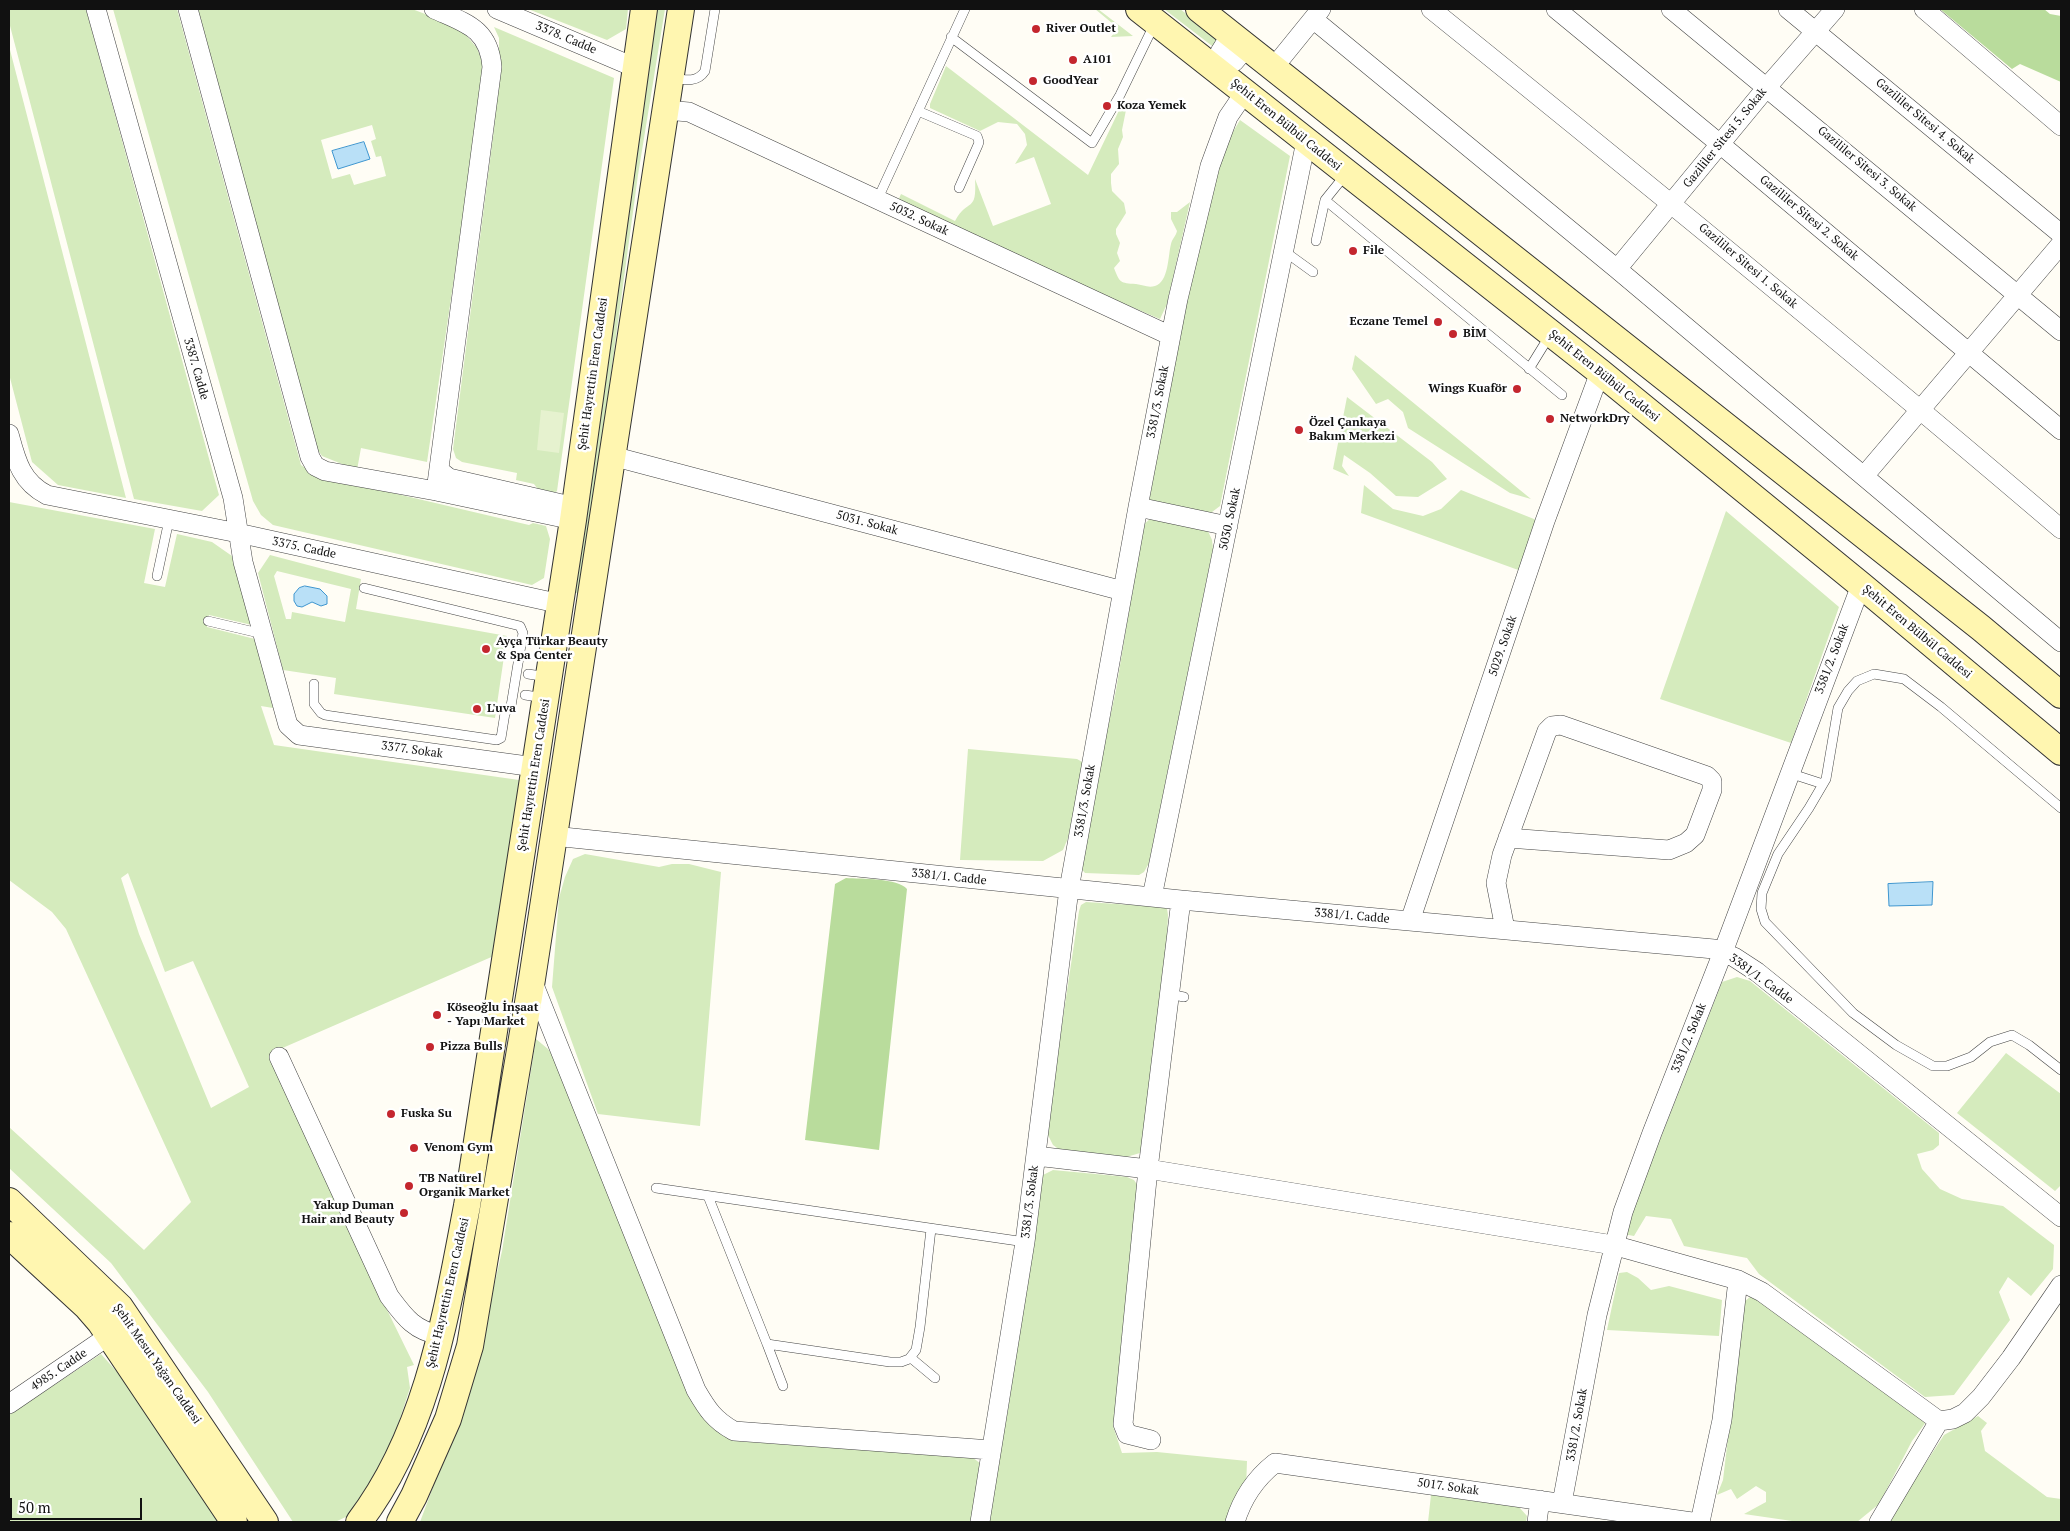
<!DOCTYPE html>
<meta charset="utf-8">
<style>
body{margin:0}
#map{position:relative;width:2070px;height:1531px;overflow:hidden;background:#fffdf5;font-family:"PT Serif",serif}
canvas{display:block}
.frame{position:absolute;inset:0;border:10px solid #111;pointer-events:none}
.scale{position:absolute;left:10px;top:1498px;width:132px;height:22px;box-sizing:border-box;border:2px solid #111;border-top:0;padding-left:6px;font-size:15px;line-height:18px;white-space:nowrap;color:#111;-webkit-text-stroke:4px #fff;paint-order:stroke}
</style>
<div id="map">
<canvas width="2070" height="1531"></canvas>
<div class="frame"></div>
<div class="scale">50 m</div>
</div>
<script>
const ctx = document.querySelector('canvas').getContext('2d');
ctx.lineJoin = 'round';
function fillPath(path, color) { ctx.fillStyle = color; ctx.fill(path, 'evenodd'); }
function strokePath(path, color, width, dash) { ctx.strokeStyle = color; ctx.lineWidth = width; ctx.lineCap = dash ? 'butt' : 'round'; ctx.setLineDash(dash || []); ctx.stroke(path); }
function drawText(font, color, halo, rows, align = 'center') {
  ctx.font = font + ' "PT Serif",serif'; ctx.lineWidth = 5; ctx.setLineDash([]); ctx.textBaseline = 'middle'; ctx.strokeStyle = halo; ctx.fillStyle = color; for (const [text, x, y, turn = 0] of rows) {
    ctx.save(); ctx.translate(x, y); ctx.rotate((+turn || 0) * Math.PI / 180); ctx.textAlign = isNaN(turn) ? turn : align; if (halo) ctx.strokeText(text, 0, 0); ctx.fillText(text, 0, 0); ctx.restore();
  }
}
const green = new Path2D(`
 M9,9H86L219,495L202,511L134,499L9,22Z
 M113,9H177L301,465L316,475L529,525L533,523L546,526L550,539L544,578L532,585L273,525L261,515L253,501Z
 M198,9H412L454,25L466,35L477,48L483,64V80L427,462L361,448L357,470L322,456L317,449ZM372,125L376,139L371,141L376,157L381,156L386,176L354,185L350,174L332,179L321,140Z
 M528,9H628L626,29L607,40Z
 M657,9H665L638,175L581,594L572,592L630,175Z
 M1095,9H1098L1133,36L1111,37L1118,28Z
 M1164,9H1180L1225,44L1220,52Z
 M494,27L614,78L557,491L551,495L540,492L534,484L516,480L517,473L462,462L456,458L453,449L494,129L499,50V38Z
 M9,46L126,498L58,485L32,462L9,374Z
 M946,66L1088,175L1124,100L1127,105L1122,130L1123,137L1118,149L1119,164L1111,174V183L1112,191L1124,203L1126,213L1116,229V234L1120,243L1117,253L1120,261L1114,268C1120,283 1120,283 1136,284C1143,285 1148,288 1155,286C1169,282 1168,255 1171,244C1172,239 1176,236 1177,231L1171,219V212H1177L1190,202L1167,304L1160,319L1042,269L897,203L901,194L955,221C968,197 977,214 975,179L993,226L1051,204L1034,157L1015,164L1027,145L1025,134L1017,124L998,122L980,131L930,108V104Z
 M1240,120L1290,156L1220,506L1212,512L1205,514L1149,502L1183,303L1223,149Z
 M1355,355L1531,499L1510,493L1408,428L1403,412L1388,399L1376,404L1352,369Z
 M1347,397L1432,462L1447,479L1418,497L1396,496L1370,473L1344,455L1342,466L1349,476L1333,469Z
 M1364,485L1393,509L1423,516L1441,509L1461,490L1539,521L1521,571L1361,513Z
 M9,502L155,529L144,583L165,587L177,534L212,542L232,556L252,625L209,615L207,627L255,639L273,708L261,706L274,745L519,780L496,955L271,1053L369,1273L414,1365L407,1367L410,1388L391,1446L350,1515L335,1522H293L208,1392L111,1263L9,1168V1127L144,1250L191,1202L66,929L52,912L9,880ZM128,873L165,972L193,961L249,1087L211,1108L139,934L121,878Z
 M1726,511L1839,607L1791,743L1660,699Z
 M1150,519L1175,520L1208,531L1212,540L1213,549L1149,863L1144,872L1139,875L1085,873L1078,865L1116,690L1143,525Z
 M270,555L361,579L356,609L507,636L495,718L334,694L336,678L283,670L258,573ZM277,571L351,589L345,622L292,612L291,619H286L274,576Z
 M968,749L1077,759L1084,763L1068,838L1063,850L1043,861L960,860Z
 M585,854L659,867L672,864H689L721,872L700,1126L598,1114L552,987L559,898L565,877L573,859Z
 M1086,902L1162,907L1167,909L1168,915L1166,955L1143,1144L1140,1153L1123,1158L1064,1153L1053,1145L1046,1131L1079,911L1081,905Z
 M1737,977L1750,981L1939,1133V1145L1933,1150L1917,1154L1922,1169L1940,1189L1962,1199L2003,1206L2054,1245L2053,1269L2031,1296L2008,1277L1999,1292L2010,1320L1954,1395L1925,1397L1759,1274L1747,1258L1684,1246L1671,1219L1646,1216L1634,1236L1623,1234L1722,982Z
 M536,1039L548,1049L560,1065L714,1429L734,1441L972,1457L981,1464L974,1522H420L460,1414L480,1348L502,1251Z
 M2006,1053L2061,1094V1185L2055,1191L1957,1113Z
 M1053,1170L1127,1177L1134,1180L1138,1186L1115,1422L1113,1426L1122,1453L1157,1452L1247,1461L1246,1490L1225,1522H987L1008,1410L1041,1182L1043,1175Z
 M1627,1272L1638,1278L1651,1290L1669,1286L1722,1300L1719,1336L1607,1330L1619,1273Z
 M1751,1296L1760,1298L1926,1422L1912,1441L1879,1504L1857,1522H1799L1744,1514L1766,1502V1492L1756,1486L1737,1499L1731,1489L1717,1495L1723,1480L1744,1302Z
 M101,1354L126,1382L218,1522H9V1415Z
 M1978,1416L1987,1423L1981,1431L1985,1451L2047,1497L2061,1499V1522H1891V1516L1944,1435Z
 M1431,1495L1519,1507L1527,1516L1526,1522H1428Z`);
const forest = new Path2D(`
 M1940,9H2044L2050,14L2061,16V82L2020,64L2012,69Z
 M846,878C861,879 898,878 907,889L879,1150L805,1140L835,884Z`);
const pitch = new Path2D(`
 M541,410L564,413L559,453L537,450Z`);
const water = new Path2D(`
 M364,142L370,159L338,169L332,151Z
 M305,586L320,589L327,596V604L321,606L312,602L302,607L297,606L294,601V594L299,588Z
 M1933,882L1932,905L1889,906L1888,884Z`);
const lane = new Path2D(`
 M951,37L1092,143L1120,95L1154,25
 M672,78C685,80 697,83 705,71L715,9
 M918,111L977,136L979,142L978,145L959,188
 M1346,174L1325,200L1562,395
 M880,194L965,9
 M1316,241L1325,200
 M1284,251L1313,272
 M1529,369L1550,335
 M157,576L169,520
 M208,621L263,634
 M528,674L548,677
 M314,684V704L321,713L325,715L497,740L501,738L505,713L511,706L523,633L520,626L364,588
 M525,695L545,698
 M1789,773L1823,784
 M2061,808L1941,707L1904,679L1874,674L1857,681L1848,691L1838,708L1826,779L1809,808L1778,854L1762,893L1761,909L1765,922L1853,1013L1896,1045L1933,1066H1947L1971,1057L1990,1042L2012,1035L2029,1045L2061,1070
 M1169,994L1184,997
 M656,1188L1025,1242
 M708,1196L767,1344L890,1362H901L909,1359L916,1350L920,1327L931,1229
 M767,1344L783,1386
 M911,1358L935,1378`);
const street = new Path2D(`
 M96,9L233,498L243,562L288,725L299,735L535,767
 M188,9L310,457L315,466L325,471L436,491L573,520
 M434,9C465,23 489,28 492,67L436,491
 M497,9L636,68
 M1431,9C1643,180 1854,352 2061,529
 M1556,9L1720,144L2061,430
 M1671,9L2061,331
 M1788,9L2061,234
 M1924,9L2061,126
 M1313,19L1617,269L2061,642
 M1225,44L1240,55L1234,62L1220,52Z
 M1274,67L1321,9
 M665,110L689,112L1171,336
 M1617,269L1767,87L1835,9
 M9,434C16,460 21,482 47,495L238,533L561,604
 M612,456L1123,591
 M440,471L449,478L575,507
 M1864,476L2061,244
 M1138,507L1228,526
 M553,836L1181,900L1714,949L1734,957L1757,972L2061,1217
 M1152,897L1306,141
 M1410,921L1545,521L1600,372
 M1505,929L1496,883L1502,855L1547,731L1552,726L1561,725L1707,776L1712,781V790L1695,835L1686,843L1669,850L1508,838
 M532,980L696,1390C707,1409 714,1420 734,1431L991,1450
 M279,1057L389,1296C404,1316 414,1331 440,1335
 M1036,1156L1148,1169L1613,1245L1738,1280L1762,1292L1939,1421L1953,1419L1965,1413L1981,1397L2011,1358L2061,1285
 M9,1404L110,1335
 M1151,1440L1127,1434L1123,1424L1148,1169L1181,900
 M1562,1503L1597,1315L1623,1212L1652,1133L1723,952L1861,585
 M980,1522L1025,1242L1069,889L1138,507L1178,299L1210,166L1228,117L1245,92
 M1235,1522C1242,1499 1256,1478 1275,1463L1692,1522
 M1537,1522L1540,1500
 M1700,1522L1722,1420L1738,1280
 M1879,1522L1939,1421`);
const secondary = new Path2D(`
 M1139,9L1600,372L1861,585L2061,752
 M1199,9L1981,628L2061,695
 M9,1201L120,1307L265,1522
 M9,1235L87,1307L100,1322L234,1522
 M359,1522C428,1431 446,1315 467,1206L573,520L644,9
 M400,1522L414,1496L448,1419L470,1346L532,979L681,9`);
const markers = [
 [1036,29,5,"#c4262e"],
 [1073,60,5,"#c4262e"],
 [1033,81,5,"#c4262e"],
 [1107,106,5,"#c4262e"],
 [1353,251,5,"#c4262e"],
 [1438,322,5,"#c4262e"],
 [1453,334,5,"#c4262e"],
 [1517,389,5,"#c4262e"],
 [1550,419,5,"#c4262e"],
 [1299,430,5,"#c4262e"],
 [486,649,5,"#c4262e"],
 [477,709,5,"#c4262e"],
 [437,1015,5,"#c4262e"],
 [430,1047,5,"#c4262e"],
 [391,1114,5,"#c4262e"],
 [414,1148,5,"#c4262e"],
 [409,1186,5,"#c4262e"],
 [404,1213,5,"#c4262e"]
];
const poiNames = [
 ["River Outlet",1046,29],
 ["A101",1083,60],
 ["GoodYear",1043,81],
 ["Koza Yemek",1117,106],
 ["File",1363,251],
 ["Eczane Temel",1428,322,"right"],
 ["BİM",1463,334],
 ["Wings Kuaför",1507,389,"right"],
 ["NetworkDry",1560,419],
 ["Özel Çankaya",1309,423],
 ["Bakım Merkezi",1309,437],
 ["Ayça Türkar Beauty",496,642],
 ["& Spa Center",496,656],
 ["L'uva",487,709],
 ["Köseoğlu İnşaat",447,1008],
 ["- Yapı Market",447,1022],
 ["Pizza Bulls",440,1047],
 ["Fuska Su",401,1114],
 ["Venom Gym",424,1148],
 ["TB Natürel",419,1179],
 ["Organik Market",419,1193],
 ["Yakup Duman",394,1206,"right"],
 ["Hair and Beauty",394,1220,"right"]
];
const streetNames = [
 ["3378. Cadde",566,38,23],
 ["Gazililer Sitesi 4. Sokak",1925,121,40],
 ["Şehit Eren Bülbül Caddesi",1286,125,39],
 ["Gazililer Sitesi 5. Sokak",1725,138,-51],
 ["Gazililer Sitesi 3. Sokak",1867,169,40],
 ["Gazililer Sitesi 2. Sokak",1809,218,40],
 ["5032. Sokak",919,219,25],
 ["Gazililer Sitesi 1. Sokak",1748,266,40],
 ["3387. Cadde",196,369,74],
 ["Şehit Hayrettin Eren Caddesi",593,374,-82],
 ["Şehit Eren Bülbül Caddesi",1604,376,39],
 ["3381/3. Sokak",1158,402,-79],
 ["5030. Sokak",1230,519,-78],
 ["5031. Sokak",867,523,15],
 ["3375. Cadde",304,548,12],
 ["Şehit Eren Bülbül Caddesi",1917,632,40],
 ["5029. Sokak",1503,646,-71],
 ["3381/2. Sokak",1832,659,-69],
 ["3377. Sokak",412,750,8],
 ["Şehit Hayrettin Eren Caddesi",534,775,-81],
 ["3381/3. Sokak",1085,801,-80],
 ["3381/1. Cadde",949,877,6],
 ["3381/1. Cadde",1352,916,5],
 ["3381/1. Cadde",1761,979,36],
 ["3381/2. Sokak",1689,1038,-68],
 ["3381/3. Sokak",1030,1202,-83],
 ["Şehit Hayrettin Eren Caddesi",448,1293,-77],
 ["Şehit Mesut Yağan Caddesi",157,1364,55],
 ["4985. Cadde",59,1370,-34],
 ["3381/2. Sokak",1577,1425,-80],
 ["5017. Sokak",1448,1487,8]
];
fillPath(green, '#d5ebbd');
fillPath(forest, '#b9dc9c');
fillPath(pitch, '#e6f2cf');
fillPath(water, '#b9e0f7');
strokePath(water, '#3f96cf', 1);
strokePath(lane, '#444', 10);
strokePath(street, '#444', 20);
strokePath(secondary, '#333', 28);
strokePath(lane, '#fff', 9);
strokePath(street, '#fff', 19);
strokePath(secondary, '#fff6b0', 26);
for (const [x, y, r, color] of markers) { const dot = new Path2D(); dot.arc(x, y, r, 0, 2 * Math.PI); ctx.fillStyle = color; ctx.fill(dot); strokePath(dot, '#fff', 2); }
drawText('bold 12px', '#111', '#fff', poiNames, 'left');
drawText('12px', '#111', '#fff', streetNames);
</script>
